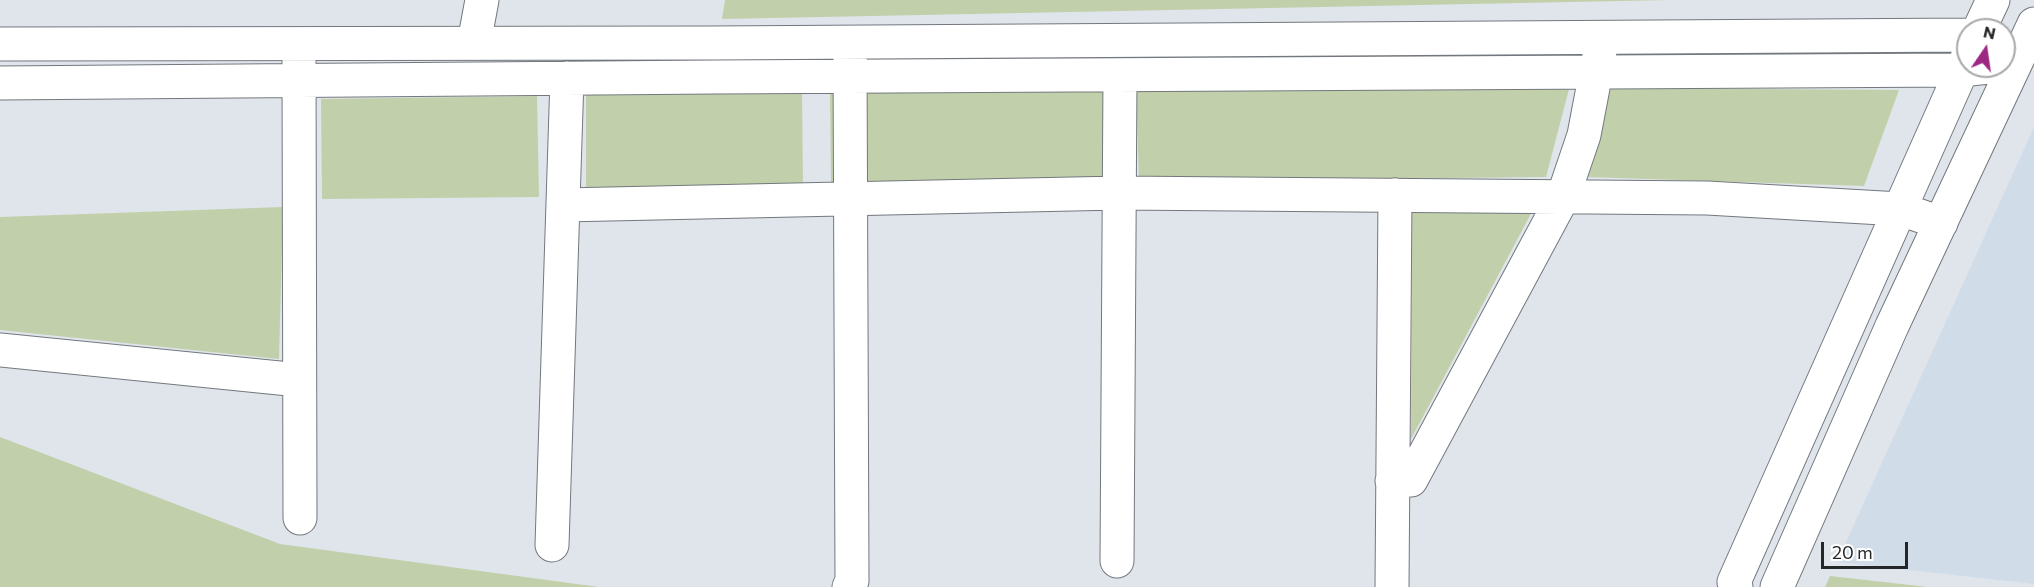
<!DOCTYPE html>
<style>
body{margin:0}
#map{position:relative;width:2034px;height:587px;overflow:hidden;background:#dfe5eb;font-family:Commissioner,sans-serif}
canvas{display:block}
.north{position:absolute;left:1956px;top:18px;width:60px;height:60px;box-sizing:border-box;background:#fff;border:2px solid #a7a8a9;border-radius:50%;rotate:13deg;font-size:16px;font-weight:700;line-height:24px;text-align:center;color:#242628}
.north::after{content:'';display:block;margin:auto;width:21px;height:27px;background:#9d2883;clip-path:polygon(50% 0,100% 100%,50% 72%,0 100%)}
.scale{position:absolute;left:1821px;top:542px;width:87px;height:27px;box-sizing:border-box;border:3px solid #242628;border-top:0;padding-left:8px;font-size:18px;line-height:21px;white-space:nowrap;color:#242628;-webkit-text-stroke:4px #fff;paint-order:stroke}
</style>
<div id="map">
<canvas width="2034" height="587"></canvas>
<div class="north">N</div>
<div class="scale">20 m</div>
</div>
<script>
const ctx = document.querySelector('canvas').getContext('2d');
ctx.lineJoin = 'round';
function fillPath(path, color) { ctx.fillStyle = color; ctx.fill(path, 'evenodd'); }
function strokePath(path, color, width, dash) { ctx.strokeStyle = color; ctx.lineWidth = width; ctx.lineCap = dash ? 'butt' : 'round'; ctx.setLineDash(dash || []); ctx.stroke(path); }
const built = new Path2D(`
 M2034,127V584L1837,562Z`);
const green = new Path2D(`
 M725,0H1669L722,19Z
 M1136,88L1569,89L1546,177L1139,181Z
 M1609,88L1899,90L1864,186L1586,177Z
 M1107,89L1108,181L831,184L830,92Z
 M802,91L803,185L586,193V93Z
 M537,96L539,197L322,199L321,99Z
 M283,207L279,359L0,330V217Z
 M1534,208L1411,439L1412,212Z
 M0,437L280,544L599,587H0Z
 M1830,576L1928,587H1825Z`);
const minor = new Path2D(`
 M1979,30L1993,0
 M474,43L482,0
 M0,44L713,43L1968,35
 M299,58L300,518
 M0,83L715,77L1961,70L1998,66
 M563,205L1119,193L1707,198L1900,209L1941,223
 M0,350L299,380
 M1392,481L1411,480L1563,197L1584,135L1600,51
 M552,545L567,78
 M1117,561L1120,75
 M849,587L852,581L850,55
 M1392,587L1395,195
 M1736,587L1734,582L1968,56
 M1777,587L1892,326L2034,24`);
fillPath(built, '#d1dce9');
fillPath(green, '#c1d0aa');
strokePath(minor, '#73787e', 35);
strokePath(minor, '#fff', 33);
</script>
